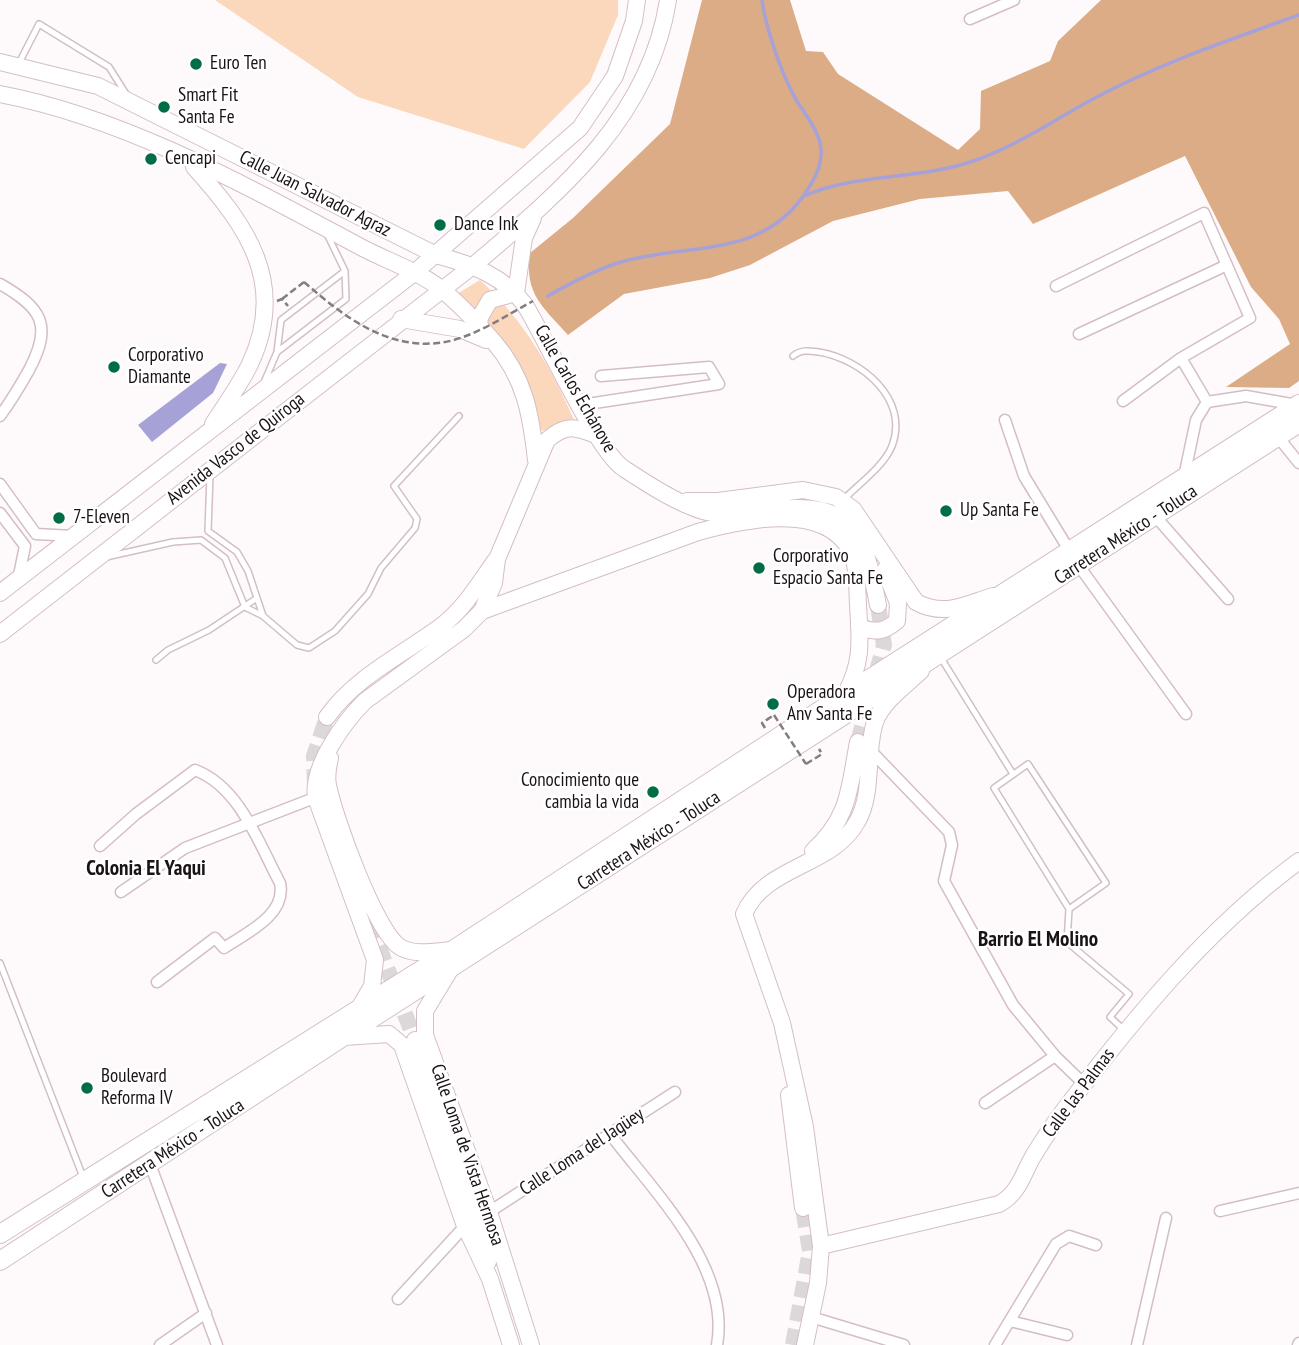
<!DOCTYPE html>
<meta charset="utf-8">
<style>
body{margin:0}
canvas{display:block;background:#fefafb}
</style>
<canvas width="1299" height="1345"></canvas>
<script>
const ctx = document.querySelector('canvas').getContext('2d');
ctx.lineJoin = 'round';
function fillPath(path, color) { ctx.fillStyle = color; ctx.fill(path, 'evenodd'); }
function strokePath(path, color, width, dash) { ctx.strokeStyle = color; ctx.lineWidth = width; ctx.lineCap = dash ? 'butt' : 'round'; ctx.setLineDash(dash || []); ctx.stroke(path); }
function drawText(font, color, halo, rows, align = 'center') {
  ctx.font = font + ' "PT Sans Narrow",sans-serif'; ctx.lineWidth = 5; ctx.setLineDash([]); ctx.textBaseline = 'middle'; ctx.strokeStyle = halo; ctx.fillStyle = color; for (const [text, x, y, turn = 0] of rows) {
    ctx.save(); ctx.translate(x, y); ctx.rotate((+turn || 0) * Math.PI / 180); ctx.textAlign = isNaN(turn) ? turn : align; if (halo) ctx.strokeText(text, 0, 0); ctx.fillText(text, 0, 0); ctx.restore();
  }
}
const green = new Path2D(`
 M215,0H618V15L590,82L524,149L358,97Z
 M480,280C523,319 552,369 575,422L542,431L495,334L455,295Z`);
const forest = new Path2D(`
 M702,0H790L806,51L823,52L838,74L958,150L980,129L981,91L1050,61L1058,41L1101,0H1299V381L1289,388L1226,387L1290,344L1279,319L1251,287L1185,156L1033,224L1008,191L920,199L833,221L750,265L710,278L624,294L568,335C543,307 524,294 530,253L573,218L670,124Z`);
const water = new Path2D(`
 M220,363L227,364L213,393L152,442L138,425Z`);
const stream = new Path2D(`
 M804,196C857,173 916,180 970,162C1014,148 1052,121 1093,99C1158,64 1229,40 1299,15
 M548,296C572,282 595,270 621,262C690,242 764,260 808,189C817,175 824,160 820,143C816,125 800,109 792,92C780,69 765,25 762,0`);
const secondaryTunnel = new Path2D(`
 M858,742L884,645L878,605
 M315,785L314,756L327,717
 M370,924L415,1040
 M793,1345L810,1251L803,1208`);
const path = new Path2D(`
 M282,299L304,282
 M277,301L282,299L288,306
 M765,728L762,723L774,715
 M806,764L822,754L819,749`);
const lane = new Path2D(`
 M19,63L39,24L109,67L126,94
 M277,352L346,299L345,271L328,236
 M793,356C801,349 810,351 819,352C861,359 910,399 892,446C884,466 859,484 844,499
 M265,380L277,352L281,320L345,271
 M210,475L208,531L237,552L248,571L263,616
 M106,557L173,542L201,540L225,558L245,607L263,616L297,645L309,648L335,631L368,594L381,568L415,528L417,519L394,486L459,416
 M941,658L1013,774
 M156,660L168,650L209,630L257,598
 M1028,764L1106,883L1069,909L994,788Z
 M1069,909L1067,942L1129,994L1110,1017L1124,1030
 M0,963L83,1177`);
const street = new Path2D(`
 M970,19L1014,0
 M0,284C42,308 53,325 29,370C20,386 11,401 0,416
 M1056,286L1204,213L1250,318L1181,358L1123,401
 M1079,334L1227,265
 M1181,358L1207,402
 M581,405L719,384L709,367L601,376
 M1005,420L1024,476L1069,550
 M1278,437L1299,463
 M1184,477L1196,420L1207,402L1246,396L1297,405
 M0,484L36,534L73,536
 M0,513L25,546L18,580
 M1156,517L1228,599
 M1079,566L1186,714
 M871,751L949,832L952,845L944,881L1013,1005L1055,1056L1084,1084
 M100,846L136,814L195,770C240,787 259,844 280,883C287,915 246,933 224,948L215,938L157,982
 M121,892L185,848L322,795
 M985,1103L1055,1056
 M610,1134C654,1192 731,1267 717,1345
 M150,1164L217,1345
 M1220,1211L1299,1193
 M489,1212L675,1092
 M398,1299L465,1226
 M811,1317L904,1345
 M1010,1321L1067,1335
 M160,1345L206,1313
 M995,1345L1056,1244L1069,1236L1096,1245
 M1137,1345L1166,1218
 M1298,1345L1299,1343`);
const secondary = new Path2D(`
 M0,62L98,86L436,255C470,264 503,275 525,305C546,339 596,449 623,468C646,483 676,503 703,511C718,516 739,512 755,510C847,502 861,515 878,605
 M0,94C123,117 247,186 357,245C384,260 417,270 441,289C460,304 479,325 494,342C525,378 531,415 536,460
 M194,167C247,226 288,283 250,364C240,385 225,405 213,424
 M401,319L460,329L486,340
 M479,327L480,317L490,300L516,293L524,238L533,218
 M687,501H718L803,490L836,497L853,509L916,602C944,617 964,605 993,596
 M0,593L414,273L580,128L615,76L634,21L637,0
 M482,611L698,532C741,520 826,500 851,552C858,567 857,588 858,605C860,640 863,661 846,693
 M859,627C876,633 884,632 897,621L898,603L885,570
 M0,634L474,265C560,192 650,118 668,0
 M327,717C355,677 402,655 440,627C464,609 478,585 495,561
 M330,758C328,767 326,775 328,785C334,816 375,931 400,947C414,956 437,951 453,950
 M813,851C850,817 849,789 858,742
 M451,968L425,1011V1035L489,1212L531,1345
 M358,1010L372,986L375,960L316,798C311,767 344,722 365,701L464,629L482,611L494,583L497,559L547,440C567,423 575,427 599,436
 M344,1037L389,1034L402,1045L465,1226L490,1279L511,1345
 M415,1040L485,1242L488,1262
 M789,1095L803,1208
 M821,1246L999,1204C1020,1193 1023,1172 1035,1153C1045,1137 1056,1120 1068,1105C1135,1017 1209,927 1299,861
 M805,1345L818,1283L821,1246L805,1127L782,1023L744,914C765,865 832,867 857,822C874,793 865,753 875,722C882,702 906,685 921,671`);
const primary = new Path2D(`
 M0,1234L453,950L783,734L1299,404
 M0,1261L343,1037L1299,423`);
const pathBridge = new Path2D(`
 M304,282C342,315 385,349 438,343C470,340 505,316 533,301
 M774,715L806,764`);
const markers = [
 [196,64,7,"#016d45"],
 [164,107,7,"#016d45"],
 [151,159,7,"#016d45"],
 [440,225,7,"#016d45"],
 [114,367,7,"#016d45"],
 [946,511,7,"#016d45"],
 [59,518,7,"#016d45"],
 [759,568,7,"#016d45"],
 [773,704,7,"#016d45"],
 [653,792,7,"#016d45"],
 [87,1088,7,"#016d45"]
];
const poiNames = [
 ["Euro Ten",210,64],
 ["Smart Fit",178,96],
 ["Santa Fe",178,118],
 ["Cencapi",165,159],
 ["Dance Ink",454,225],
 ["Corporativo",128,356],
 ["Diamante",128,378],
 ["Up Santa Fe",960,511],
 ["7-Eleven",73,518],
 ["Corporativo",773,557],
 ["Espacio Santa Fe",773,579],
 ["Operadora",787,693],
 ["Anv Santa Fe",787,715],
 ["Conocimiento que",639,781,"right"],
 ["cambia la vida",639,803,"right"],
 ["Boulevard",101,1077],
 ["Reforma IV",101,1099]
];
const streetNames = [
 ["Calle Juan Salvador Agraz",315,194,27],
 ["Calle Carlos Echánove",575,389,60],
 ["Avenida Vasco de Quiroga",236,449,-38],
 ["Carretera México - Toluca",1126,535,-33],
 ["Carretera México - Toluca",649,841,-33],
 ["Calle las Palmas",1079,1093,-53],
 ["Carretera México - Toluca",173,1149,-33],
 ["Calle Loma del Jagüey",582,1152,-33],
 ["Calle Loma de Vista Hermosa",467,1155,71]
];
const neighbourhoodNames = [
 ["Colonia El Yaqui",146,869],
 ["Barrio El Molino",1038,940]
];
fillPath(green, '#fbd7bc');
fillPath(forest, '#dcac86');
fillPath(water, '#a6a2d7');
strokePath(stream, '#a6a2d7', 3.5);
strokePath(secondaryTunnel, '#dcd7d8', 16, [16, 8]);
strokePath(lane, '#d4bec6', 8);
strokePath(street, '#d4bec6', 13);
strokePath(secondary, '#d4bec6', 18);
strokePath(primary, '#d4bec6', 20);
strokePath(path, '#837d7f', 2.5, [7, 3.5]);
strokePath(lane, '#fff', 5);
strokePath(street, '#fff', 10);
strokePath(secondary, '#fff', 16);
strokePath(primary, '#fff', 18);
strokePath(pathBridge, '#837d7f', 2.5, [7, 3.5]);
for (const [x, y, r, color] of markers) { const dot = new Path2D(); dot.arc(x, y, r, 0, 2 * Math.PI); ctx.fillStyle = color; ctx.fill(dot); strokePath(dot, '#fff', 2.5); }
drawText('19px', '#1a1315', '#fff', poiNames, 'left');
drawText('19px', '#1a1315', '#fff', streetNames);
drawText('bold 21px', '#1a1315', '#fff', neighbourhoodNames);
</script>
